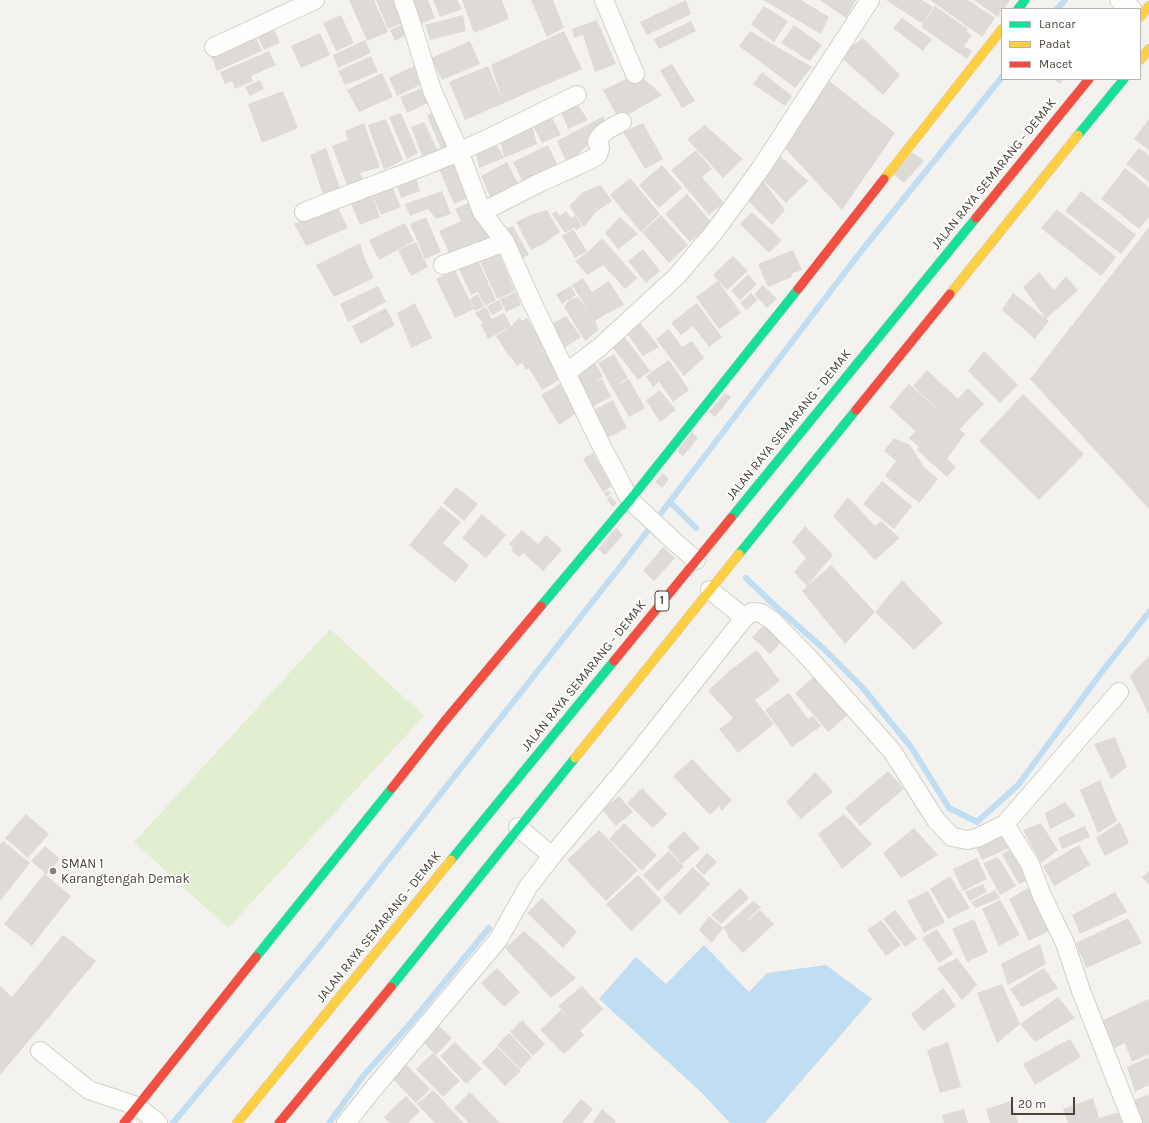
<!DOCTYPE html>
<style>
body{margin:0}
#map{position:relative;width:1149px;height:1123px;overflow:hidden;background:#f4f2ee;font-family:Karla,sans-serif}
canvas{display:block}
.legend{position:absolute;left:1001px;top:8px;width:140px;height:72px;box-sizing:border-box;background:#fff;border:1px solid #b7b4b0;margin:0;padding:5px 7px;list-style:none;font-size:12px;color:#4b4439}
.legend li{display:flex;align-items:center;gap:8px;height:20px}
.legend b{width:20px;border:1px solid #b7b4b0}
.scale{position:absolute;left:1011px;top:1097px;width:64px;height:18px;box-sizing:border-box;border:2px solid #4b4439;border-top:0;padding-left:5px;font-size:12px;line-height:14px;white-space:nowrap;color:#4b4439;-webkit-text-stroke:3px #fff;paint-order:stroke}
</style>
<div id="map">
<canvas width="1149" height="1123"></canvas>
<ul class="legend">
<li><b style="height:5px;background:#16e098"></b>Lancar</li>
<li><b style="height:5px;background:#ffcf43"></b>Padat</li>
<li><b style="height:5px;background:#f24e42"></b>Macet</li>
</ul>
<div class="scale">20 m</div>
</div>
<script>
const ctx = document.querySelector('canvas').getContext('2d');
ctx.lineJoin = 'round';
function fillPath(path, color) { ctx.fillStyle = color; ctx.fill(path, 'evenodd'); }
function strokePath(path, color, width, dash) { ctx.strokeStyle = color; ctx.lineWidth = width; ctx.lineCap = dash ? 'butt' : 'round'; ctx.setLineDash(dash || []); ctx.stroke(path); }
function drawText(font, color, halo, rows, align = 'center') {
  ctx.font = font + ' Karla,sans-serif'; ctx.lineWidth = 3.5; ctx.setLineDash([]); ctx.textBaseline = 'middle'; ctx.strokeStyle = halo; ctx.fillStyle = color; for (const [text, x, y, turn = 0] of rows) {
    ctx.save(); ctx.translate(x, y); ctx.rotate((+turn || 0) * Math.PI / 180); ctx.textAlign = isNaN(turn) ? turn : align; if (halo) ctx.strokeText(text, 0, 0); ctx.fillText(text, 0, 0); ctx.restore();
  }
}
const green = new Path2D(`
 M330,629L424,716L228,928L134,842Z`);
const water = new Path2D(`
 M704,945L749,992L767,973L826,965L872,999L765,1123H730L701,1092L599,999L636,957L666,984Z`);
const stream = new Path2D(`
 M1057,9L1065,0
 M670,502L696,528
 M746,578L772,603L824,649L862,687L911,747L949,808L977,822L1018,785L1101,673L1149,612
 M173,1123L321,945L620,567L859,254L1002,77
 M329,1123L364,1075L409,1025L489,928`);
const building = new Path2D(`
 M349,0H374L388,32L367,41Z
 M376,0H397L407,21L388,29Z
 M408,0H428L435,18L418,25Z
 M433,0H457L462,9L440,17Z
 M462,0H502L509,19L474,33Z
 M531,0H553L564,28L547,37Z
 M686,0L691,14L647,35L640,22Z
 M763,0H801L829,17L821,34Z
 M820,0H856L846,18Z
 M887,0H922L933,7L923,24L887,1Z
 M930,0H968L995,18L982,37Z
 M974,0H1010L1004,9H1002L998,17Z
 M764,6L788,21L774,42L751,24Z
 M935,6L968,29L966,31L972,35L964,46L972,51L967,59L921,27Z
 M341,15L354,43L336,51L323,23Z
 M463,15L466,31L430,40L425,25Z
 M902,18L932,39L923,51L893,28Z
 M597,20L616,64L595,72L583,35L574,38L572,29Z
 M691,21L696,31L659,49L654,39Z
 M405,23L410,33L395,41L390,30Z
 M272,24L280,43L264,50L255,31Z
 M794,25L822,45L810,61L781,43Z
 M564,31L582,69L465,120L449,82L488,66L502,98L491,65Z
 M750,31L812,67L795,88L739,46Z
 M254,32L262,51L217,71L209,51Z
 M320,33L330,55L301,68L291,46Z
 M863,38L900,75L883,95L843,59L850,47Z
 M365,40L371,53L338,68L333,55Z
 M470,41L480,64L442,80L431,58Z
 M269,51L276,65L251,76L253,81L235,89L232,81L225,84L220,72Z
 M371,56L378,72L345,85L338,71Z
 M418,64L426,82L397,96L389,78Z
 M672,64L695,101L682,108L660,70Z
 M762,72L792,96L785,106L753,84Z
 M382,73L393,97L359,112L347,90Z
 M641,76L662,95L619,120L603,90L626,79Z
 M1053,79H1064L1060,84Z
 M260,80L264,89L250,96L245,87Z
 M828,80L895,133L842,210L784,147Z
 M427,86L432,101L407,113L400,97Z
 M283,91L298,128L262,143L248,104Z
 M574,99L588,120L568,129L559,106Z
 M437,111L452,147L441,149L427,115Z
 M401,113L418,153L407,159L389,117Z
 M550,113L561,135L542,143L531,122Z
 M604,116L603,128L568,166L557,141Z
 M386,119L403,160L384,170L368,125Z
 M1149,119V150L1134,139Z
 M424,122L438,151L422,156L411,127Z
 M531,122L537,144L504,158L499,136Z
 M364,123L380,167L360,173L363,180L347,185L332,146L348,140L345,131Z
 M643,123L663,159L645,169L623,132Z
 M705,125L743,159L723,178L687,139Z
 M493,138L504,158L479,168L475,147Z
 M548,145L560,170L525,187L513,162Z
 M326,148L341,191L324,198L310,155Z
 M1139,148L1149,155V182L1126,164Z
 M696,150L712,169L702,177L724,203L709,215L671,170Z
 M912,152L924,161L904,183L892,173Z
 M777,153L808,181L786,203L761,178L785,210L772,225L747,200Z
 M458,161L472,196L454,204L439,169Z
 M507,162L520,187L492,201L481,176Z
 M662,165L682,188L659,208L639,185Z
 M1125,168L1149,187V217L1139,229L1101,199Z
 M415,175L420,191L401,198L396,182Z
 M630,178L660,214L641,232L610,195Z
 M389,180L401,207L381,215L371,192L380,217L360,225L350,201Z
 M601,185L612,201L596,212L584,227L569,206L583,192Z
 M442,191L451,214L436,219L428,209L410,216L405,204Z
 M1081,191L1136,235L1121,254L1065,211Z
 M687,194L712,223L690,242L665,214Z
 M475,200L493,239L450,255L439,231L461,221L455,209Z
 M335,202L348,228L306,246L294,224Z
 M1057,209L1116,257L1101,276L1041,228Z
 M547,210L560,232L545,243L531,250L516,222L531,215Z
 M556,211L560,216L566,211L571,218L575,215L582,226L576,230L574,227L565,233L552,214Z
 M752,212L782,240L769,253L740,224Z
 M661,215L688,245L669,263L642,232Z
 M426,217L441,252L425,259L410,224Z
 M620,217L638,234L618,249L605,233Z
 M405,223L414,241L379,260L369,240Z
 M513,226L529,255L517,260L505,229Z
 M1149,227V509L1030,379Z
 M573,229L587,251L575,258L562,236Z
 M602,238L637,278L625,289L603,265L587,275L575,261L590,250Z
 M416,242L428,267L411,276L398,250Z
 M360,243L365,259L374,278L334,297L316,265Z
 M643,249L660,271L646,283L628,261Z
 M793,250L802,270L791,274L792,277L768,287L758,264Z
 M498,251L515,291L497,299L479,259Z
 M733,256L748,271L727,290L713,275Z
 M477,258L496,300L485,306L478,292L471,295L458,267Z
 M455,270L474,309L455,318L436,279Z
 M1039,272L1054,290L1066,276L1078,290L1046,319L1023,287Z
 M748,274L757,284L740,300L731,291Z
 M583,278L592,292L609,281L624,305L606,314L595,321L599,330L585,341L564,307L570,299L578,297L589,312L572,285Z
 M718,281L741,313L719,329L696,297Z
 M763,285L777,299L767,308L754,294Z
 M378,286L386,302L348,322L340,304Z
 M571,286L576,295L562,304L556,294Z
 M516,292L521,305L506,312L500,299Z
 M751,293L758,300L746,310L740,303Z
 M1013,293L1049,321L1035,339L1002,310Z
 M478,294L484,307L475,311L470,299Z
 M499,300L503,309L492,315L487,306Z
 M415,303L432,338L411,348L397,313Z
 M697,303L722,337L709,347L693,326L681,335L671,323Z
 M486,307L490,314L479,319L475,313Z
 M386,308L395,325L361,344L352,326Z
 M504,313L511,326L488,339L481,325L483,324L480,319L489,314L492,319Z
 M566,316L581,337L564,348L550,325Z
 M520,318L522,321L527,318L546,348L539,352L545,350L562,378L542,390L529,368L526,370L522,363L517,366L511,357L510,358L496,336L514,324L513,323Z
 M638,320L659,347L643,356L625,331Z
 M669,329L682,347L692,341L704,358L684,376L656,339Z
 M623,335L637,353L631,357L637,353L650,371L638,380L610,344Z
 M984,351L1018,385L1000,403L968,371Z
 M614,354L628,378L612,388L598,363Z
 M593,359L603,377L594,382L602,379L611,397L588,409L572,375Z
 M669,360L689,390L673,402L659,382L653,387L646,376Z
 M927,370L958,399L968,388L984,404L960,429L953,423L965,434L947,459L956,467L947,477L917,450L919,447L909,438L915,431L889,407L909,384L944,415L913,386Z
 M629,379L645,408L629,417L612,388Z
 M560,384L577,413L559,425L541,395Z
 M660,390L676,410L660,422L646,400Z
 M725,393L731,397L715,417L709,412Z
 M1023,394L1084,454L1039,500L979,441Z
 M613,400L627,428L605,439L592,411Z
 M692,432L698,438L683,456L677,451Z
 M894,438L910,445L924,467L938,479L919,503L885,476L896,461L884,451Z
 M593,453L612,486L603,492L583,459Z
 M663,473L669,479L662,488L655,482Z
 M882,481L912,506L894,529L863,504Z
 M456,487L478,504L464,521L443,503Z
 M609,490L611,494L606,497L604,493Z
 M610,496L617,503L613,507L607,500Z
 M848,497L875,526L881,521L900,538L875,560L833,516Z
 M441,506L461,522L443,543L469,565L455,583L409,545Z
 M482,514L506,535L486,558L462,538Z
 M805,526L833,555L807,586L831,565L875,612L845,644L802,591L807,586L794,572L806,558L792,542Z
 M616,528L623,535L605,555L598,549Z
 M522,530L538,544L546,535L562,550L543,571L523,553L519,557L511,550L513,548L509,544Z
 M663,547L675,558L654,581L643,571Z
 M902,580L943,623L914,650L875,612Z
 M766,623L783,640L770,654L752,637Z
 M757,650L780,681L755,700L774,724L738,753L719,729L733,718L708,691L729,671Z
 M1149,656V715L1130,676Z
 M819,672L852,711L828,732L795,693Z
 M789,693L808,719L813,716L821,726L792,747L765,710Z
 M1115,737L1127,767L1111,779L1094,744Z
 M692,759L732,800L722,811L719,806L710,815L673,776Z
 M888,771L904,789L860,826L845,808Z
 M815,772L833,792L801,819L786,802Z
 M1100,780L1117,821L1098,833L1080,790Z
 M642,788L667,814L653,828L627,803Z
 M619,796L633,812L616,826L602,810Z
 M1065,802L1076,816L1050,829L1045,813Z
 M26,814L49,834L28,858L5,838Z
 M844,814L872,844L842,869L818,834Z
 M1120,822L1129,843L1105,856L1096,838Z
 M624,823L657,855L642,871L609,839Z
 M1041,823L1058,850L1041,863L1023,830Z
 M1085,826L1090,837L1062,849L1058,838Z
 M914,828L938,855L901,878L883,853Z
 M599,830L638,870L606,901L567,860Z
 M684,831L700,848L682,864L667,847Z
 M1003,833L1009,848L982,860L976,847Z
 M3,841L30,863L0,901V844Z
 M1079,845L1090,865L1054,886L1043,866Z
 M45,846L60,859L46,875L71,896L32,946L4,924L45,873L31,861Z
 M1013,848L1030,880L1019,884L1002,854Z
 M669,851L684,867L658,891L643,875Z
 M707,853L717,862L704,875L695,866Z
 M998,857L1016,886L1000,895L983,863Z
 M977,858L987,879L963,891L953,869Z
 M693,867L710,884L680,915L663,898Z
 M1149,871V885L1142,877Z
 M638,875L662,901L631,931L606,904Z
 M950,876L970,908L948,919L930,889Z
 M983,884L987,892L970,901L965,892Z
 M740,888L749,898L721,924L711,915Z
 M1028,888L1053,929L1029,941L1009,899Z
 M995,890L1000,898L976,908L971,902Z
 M928,891L945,922L924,933L907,901Z
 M1115,892L1127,912L1080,934L1072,915Z
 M542,898L577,932L563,948L527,913Z
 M1000,900L1020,935L999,946L982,909Z
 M753,901L761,907L742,925L760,910L774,924L743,953L728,937L729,936L723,928Z
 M895,910L917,939L905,947L883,919Z
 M709,916L723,928L712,943L699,930Z
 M1128,918L1142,943L1086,968L1076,943Z
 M974,919L988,952L967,962L952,929Z
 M881,920L901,945L886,956L867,930Z
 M937,929L953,954L939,963L922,938Z
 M524,931L576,978L551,998L505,948Z
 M63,935L96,961L0,1075V986L12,997Z
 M1040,944L1046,964L1008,985L1001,964Z
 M957,958L977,985L962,1000L937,968Z
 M497,968L520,992L504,1007L481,983Z
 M1044,968L1058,988L1022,1007L1010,989Z
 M1002,984L1020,1024L1058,997L1075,1018L1035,1042L1020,1024L997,1043L977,993Z
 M582,986L603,1009L580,1031L584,1035L564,1054L540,1030L561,1010L572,1021L558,1006Z
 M943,988L956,1006L923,1031L911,1014Z
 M1149,999V1054L1132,1062L1125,1043L1113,1049L1101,1021Z
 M522,1020L545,1044L533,1056L510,1032Z
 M438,1025L452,1038L436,1055L422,1041Z
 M509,1033L532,1057L520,1069L497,1045Z
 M1070,1039L1081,1057L1035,1085L1023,1064Z
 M455,1042L482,1069L466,1084L440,1056Z
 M948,1042L961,1087L940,1093L927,1050Z
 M497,1047L521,1071L505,1086L482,1062Z
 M433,1053L460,1081L443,1097L416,1069Z
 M1149,1057V1085L1135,1092L1127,1067Z
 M401,1059L430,1089L416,1103L387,1073Z
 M433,1090L464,1123H435L417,1104Z
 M470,1092L500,1123H469L454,1108Z
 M1149,1094V1123H1139L1132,1101Z
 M406,1096L420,1111L408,1123H390L384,1117Z
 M1093,1098L1099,1118L1123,1111L1125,1123H1068L1063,1109Z
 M581,1099L593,1109L582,1123H563L562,1122Z
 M1011,1101L1018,1123H990L986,1109Z
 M602,1109L616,1121L615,1123H592Z
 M964,1109L968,1123H944L942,1115Z`);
const street = new Path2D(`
 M403,0L409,16L432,90L459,151L482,212L505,242L531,300L601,445L630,500L676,543L696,560
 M604,0L635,74
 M1119,0L1132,9
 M214,47L315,0
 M304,212C355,191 408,174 458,152C498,135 537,114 577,95
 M482,212L539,183L590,160L598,155L600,147L597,142C601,131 613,127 622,122
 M443,265L505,242
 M566,373L600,347L677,276L715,231L761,168L870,0
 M710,590L741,615L745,617
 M1005,824L1119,692
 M518,827L552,856
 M40,1051L89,1090L137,1106L158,1123
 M346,1123L374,1088L498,940L528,887L552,856L629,764L745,617L752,612L761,613L773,621L809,658L892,751L936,820L952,837L967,840L977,838L1005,824L1030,864L1042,896L1065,943L1081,991L1133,1123`);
const fast = new Path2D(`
 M1018,9L1025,0
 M1078,135L1124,79
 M731,518L976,218
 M739,554L856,410
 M541,606L630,500L798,289
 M451,860L614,661
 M256,957L392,788
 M391,987L575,758`);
const slow = new Path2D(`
 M1140,17L1149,6
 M1140,60L1149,49
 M884,179L1002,29
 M950,294L1078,135
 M575,758L739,554
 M237,1123L451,860`);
const jam = new Path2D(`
 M976,218L1089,79
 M798,289L884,179
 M856,410L950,294
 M614,661L731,518
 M392,788L444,722L541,606
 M124,1123L256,957
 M279,1123L391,987`);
const markers = [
 [53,871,4,"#868178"]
];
const shields = [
 [662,601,14]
];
const shieldNames = [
 ["1",662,601]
];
const streetNames = [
 ["JALAN RAYA SEMARANG - DEMAK",994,174,-51],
 ["JALAN RAYA SEMARANG - DEMAK",789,425,-51],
 ["JALAN RAYA SEMARANG - DEMAK",584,676,-51],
 ["JALAN RAYA SEMARANG - DEMAK",379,927,-51]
];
const poiNames = [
 ["SMAN 1",61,864],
 ["Karangtengah Demak",61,879]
];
fillPath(green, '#e1eecf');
fillPath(water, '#c0ddf1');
strokePath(stream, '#c0ddf1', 6);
fillPath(building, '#dedbd6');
strokePath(street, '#d2d0cb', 20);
strokePath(fast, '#d3cfc5', 10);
strokePath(slow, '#d3cfc5', 10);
strokePath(jam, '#d3cfc5', 10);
strokePath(street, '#fdfdfc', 18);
strokePath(fast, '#16e098', 9);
strokePath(slow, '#ffcf43', 9);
strokePath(jam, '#f24e42', 9);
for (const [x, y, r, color] of markers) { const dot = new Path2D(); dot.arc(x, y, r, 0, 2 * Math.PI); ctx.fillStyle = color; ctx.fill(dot); strokePath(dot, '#fff', 1.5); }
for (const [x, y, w] of shields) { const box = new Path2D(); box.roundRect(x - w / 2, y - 10, w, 20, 3); ctx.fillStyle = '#fff'; ctx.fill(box); strokePath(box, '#4b4439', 1); }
drawText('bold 12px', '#4b4439', null, shieldNames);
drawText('13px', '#4b4439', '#fff', streetNames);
drawText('13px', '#4b4439', '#fff', poiNames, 'left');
</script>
